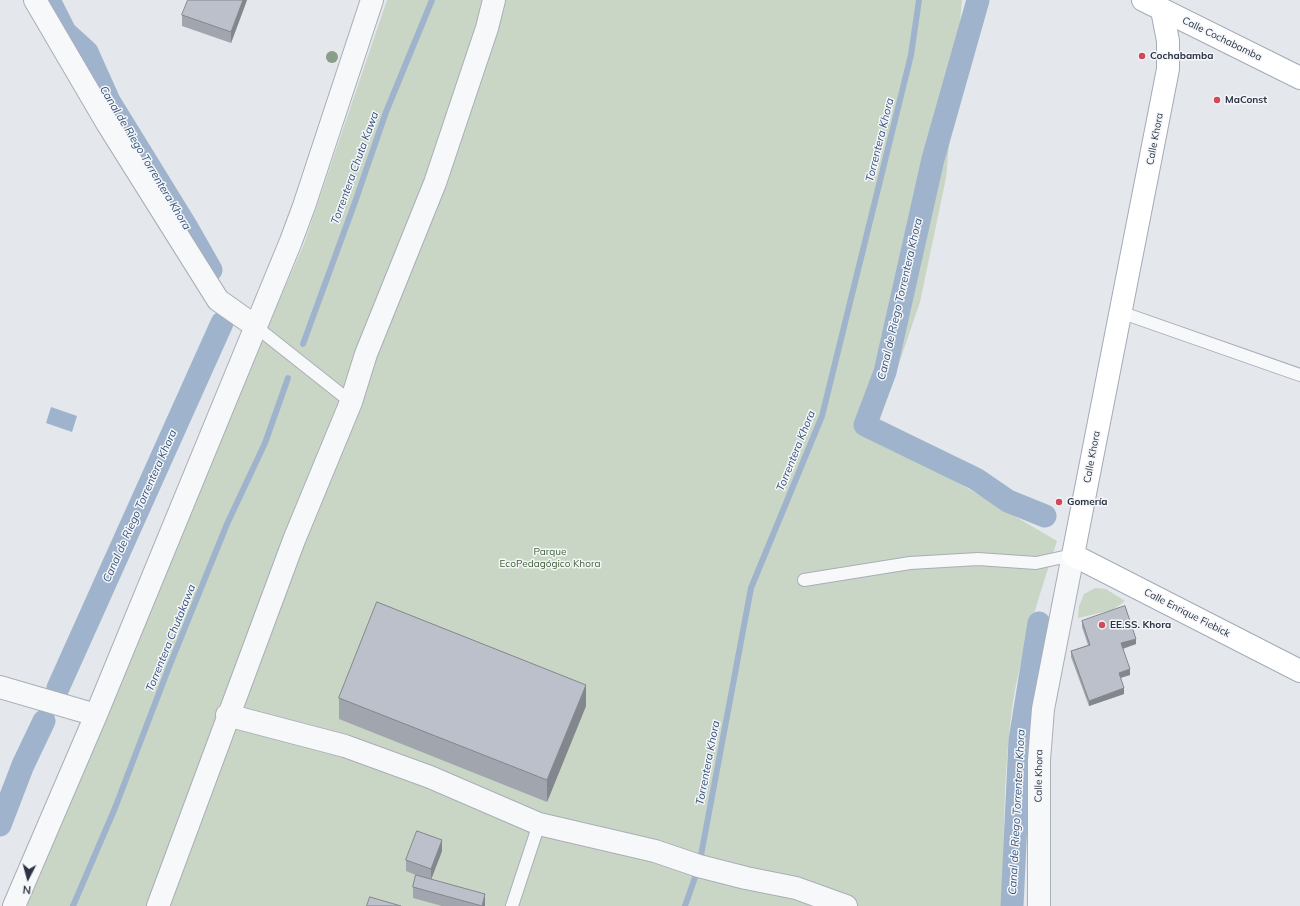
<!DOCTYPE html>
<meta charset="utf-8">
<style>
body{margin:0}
#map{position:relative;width:1300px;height:906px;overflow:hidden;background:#e4e7ec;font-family:Mulish,sans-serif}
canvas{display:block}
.north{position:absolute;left:8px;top:858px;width:40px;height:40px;-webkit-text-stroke:3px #f4f6f9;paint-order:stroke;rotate:186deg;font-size:11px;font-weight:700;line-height:16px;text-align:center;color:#2b3445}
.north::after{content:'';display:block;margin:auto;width:14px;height:18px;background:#2b3445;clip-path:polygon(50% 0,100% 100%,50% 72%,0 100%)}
</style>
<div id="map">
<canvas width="1300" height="906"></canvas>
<div class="north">N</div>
</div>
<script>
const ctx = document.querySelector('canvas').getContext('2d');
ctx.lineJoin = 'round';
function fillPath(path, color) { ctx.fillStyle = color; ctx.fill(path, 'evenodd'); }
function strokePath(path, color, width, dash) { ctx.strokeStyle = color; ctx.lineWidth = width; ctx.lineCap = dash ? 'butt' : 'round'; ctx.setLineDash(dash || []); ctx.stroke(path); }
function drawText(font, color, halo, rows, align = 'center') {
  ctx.font = font + ' Mulish,sans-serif'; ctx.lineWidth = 3; ctx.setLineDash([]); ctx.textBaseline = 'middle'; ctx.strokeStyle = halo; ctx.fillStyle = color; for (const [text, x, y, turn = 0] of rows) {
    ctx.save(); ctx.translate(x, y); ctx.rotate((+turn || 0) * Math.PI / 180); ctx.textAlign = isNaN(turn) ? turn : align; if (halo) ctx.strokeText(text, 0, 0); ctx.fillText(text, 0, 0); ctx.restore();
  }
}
const green = new Path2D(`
 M387,0H962L946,178L920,302L875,434L1057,541C1041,590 1025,639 1015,690C1003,761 1004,834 1003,906H23L144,628L269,323L304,244Z
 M1095,588L1106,589L1125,601L1113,610L1078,618L1079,606L1084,594Z`);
const water = new Path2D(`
 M51,407L77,416L72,432L46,423Z`);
const stream = new Path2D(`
 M303,344L355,202L386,112L432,0
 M73,906L115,808L169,667L227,524L265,443L288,378
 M685,906L699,866L751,588L822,416L911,55L919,0`);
const canal = new Path2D(`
 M49,0L65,32L87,52L109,101L186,226L211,270
 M978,0L933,159L885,372L865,425L976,479L1008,501L1045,516
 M58,688L222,323
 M0,825L23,765L44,721
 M1012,906L1020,740L1039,623`);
const service = new Path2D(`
 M1120,312L1300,375
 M255,326L351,402
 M804,580L910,563L978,559L1036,563L1073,555
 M512,906L539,824`);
const minor = new Path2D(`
 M35,0L107,123L218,300L255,326
 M0,687L96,715
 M227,715L345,746L430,777L539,824L655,851L699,866L746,878L796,888L846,906
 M14,906L96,715L291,241L304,206L372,0
 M158,906L294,540L351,402L366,354L435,183L487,28L494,0
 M1039,906V760L1043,709L1073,555`);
const primary = new Path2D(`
 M1143,0L1300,78
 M1162,10L1168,41V69L1073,555L1300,671`);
const trees = [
 [332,57]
];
const wall = new Path2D(`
 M247,0L231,43L182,26V15Z
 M1082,621L1136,644L1123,649L1130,675L1121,678L1124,694L1089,706L1071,657V651L1088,645L1082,627Z
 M339,698L586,706L547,802L339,719Z
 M442,851L431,879L485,906H442L413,898V887L416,875L406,871V860Z`);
const shadedWall = new Path2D(`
 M243,0H247L231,43V32Z
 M1136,639V644L1121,649V643Z
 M1130,669V675L1119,678V673Z
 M586,685V706L547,802V780Z
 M1124,688V694L1089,706V701Z
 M442,840V851L431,880V869Z
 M485,894V906H482Z`);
const building = new Path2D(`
 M188,0H243L231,32L182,15Z
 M377,602L586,685L547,780L339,698Z
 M1125,606L1136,639L1121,643L1130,669L1119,673L1124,688L1089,701L1071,651L1090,645L1082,621Z
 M417,831L442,840L431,869L406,860Z
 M416,875L485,894L482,906L413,887Z
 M370,897L401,906H367Z`);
const markers = [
 [1142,56,4,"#d1495b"],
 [1217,100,4,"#d1495b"],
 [1059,502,4,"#d1495b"],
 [1102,625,4,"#d1495b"]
];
const streetNames = [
 ["Calle Cochabamba",1222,39,26],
 ["Calle Khora",1155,139,-79],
 ["Calle Khora",1092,457,-79],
 ["Calle Enrique Fiebick",1187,613,27],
 ["Calle Khora",1039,776,-89]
];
const poiNames = [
 ["Cochabamba",1150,56],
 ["MaConst",1225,100],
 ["Gomería",1067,502],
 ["EE.SS. Khora",1110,625]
];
const parkNames = [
 ["Parque",550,552],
 ["EcoPedagógico Khora",550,564]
];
const waterNames = [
 ["Torrentera Khora",880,140,-76],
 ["Canal de Riego Torrentera Khora",145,158,59],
 ["Torrentera Chuta Kawa",355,168,-70],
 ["Canal de Riego Torrentera Khora",900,299,-77],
 ["Torrentera Khora",796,451,-68],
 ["Canal de Riego Torrentera Khora",140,506,-66],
 ["Torrentera Chutakawa",171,638,-68],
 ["Torrentera Khora",708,763,-79],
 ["Canal de Riego Torrentera Khora",1017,812,-87]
];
fillPath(green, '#c9d6c5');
fillPath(water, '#9fb4cc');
strokePath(stream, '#9fb4cc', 6);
strokePath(canal, '#9fb4cc', 23);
strokePath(service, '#a9aeb7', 14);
strokePath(minor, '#a9aeb7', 24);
strokePath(primary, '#a3abb8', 24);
strokePath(service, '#f7f8fa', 12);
strokePath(minor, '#f7f8fa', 22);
strokePath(primary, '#fff', 22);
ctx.fillStyle = '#899d89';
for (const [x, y] of trees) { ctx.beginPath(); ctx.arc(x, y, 6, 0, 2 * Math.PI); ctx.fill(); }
fillPath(wall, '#a1a5ae');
fillPath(shadedWall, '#83868d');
fillPath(building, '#bbc0ca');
strokePath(building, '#83868d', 1);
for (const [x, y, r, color] of markers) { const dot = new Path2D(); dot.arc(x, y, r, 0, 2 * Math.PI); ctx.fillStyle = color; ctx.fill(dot); strokePath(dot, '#f4f6f9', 1.5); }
drawText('10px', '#2b3445', '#f4f6f9', streetNames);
drawText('bold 10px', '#2b3445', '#f4f6f9', poiNames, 'left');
drawText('10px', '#3f6138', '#f4f6f9', parkNames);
drawText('italic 11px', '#34527a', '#f4f6f9', waterNames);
</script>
